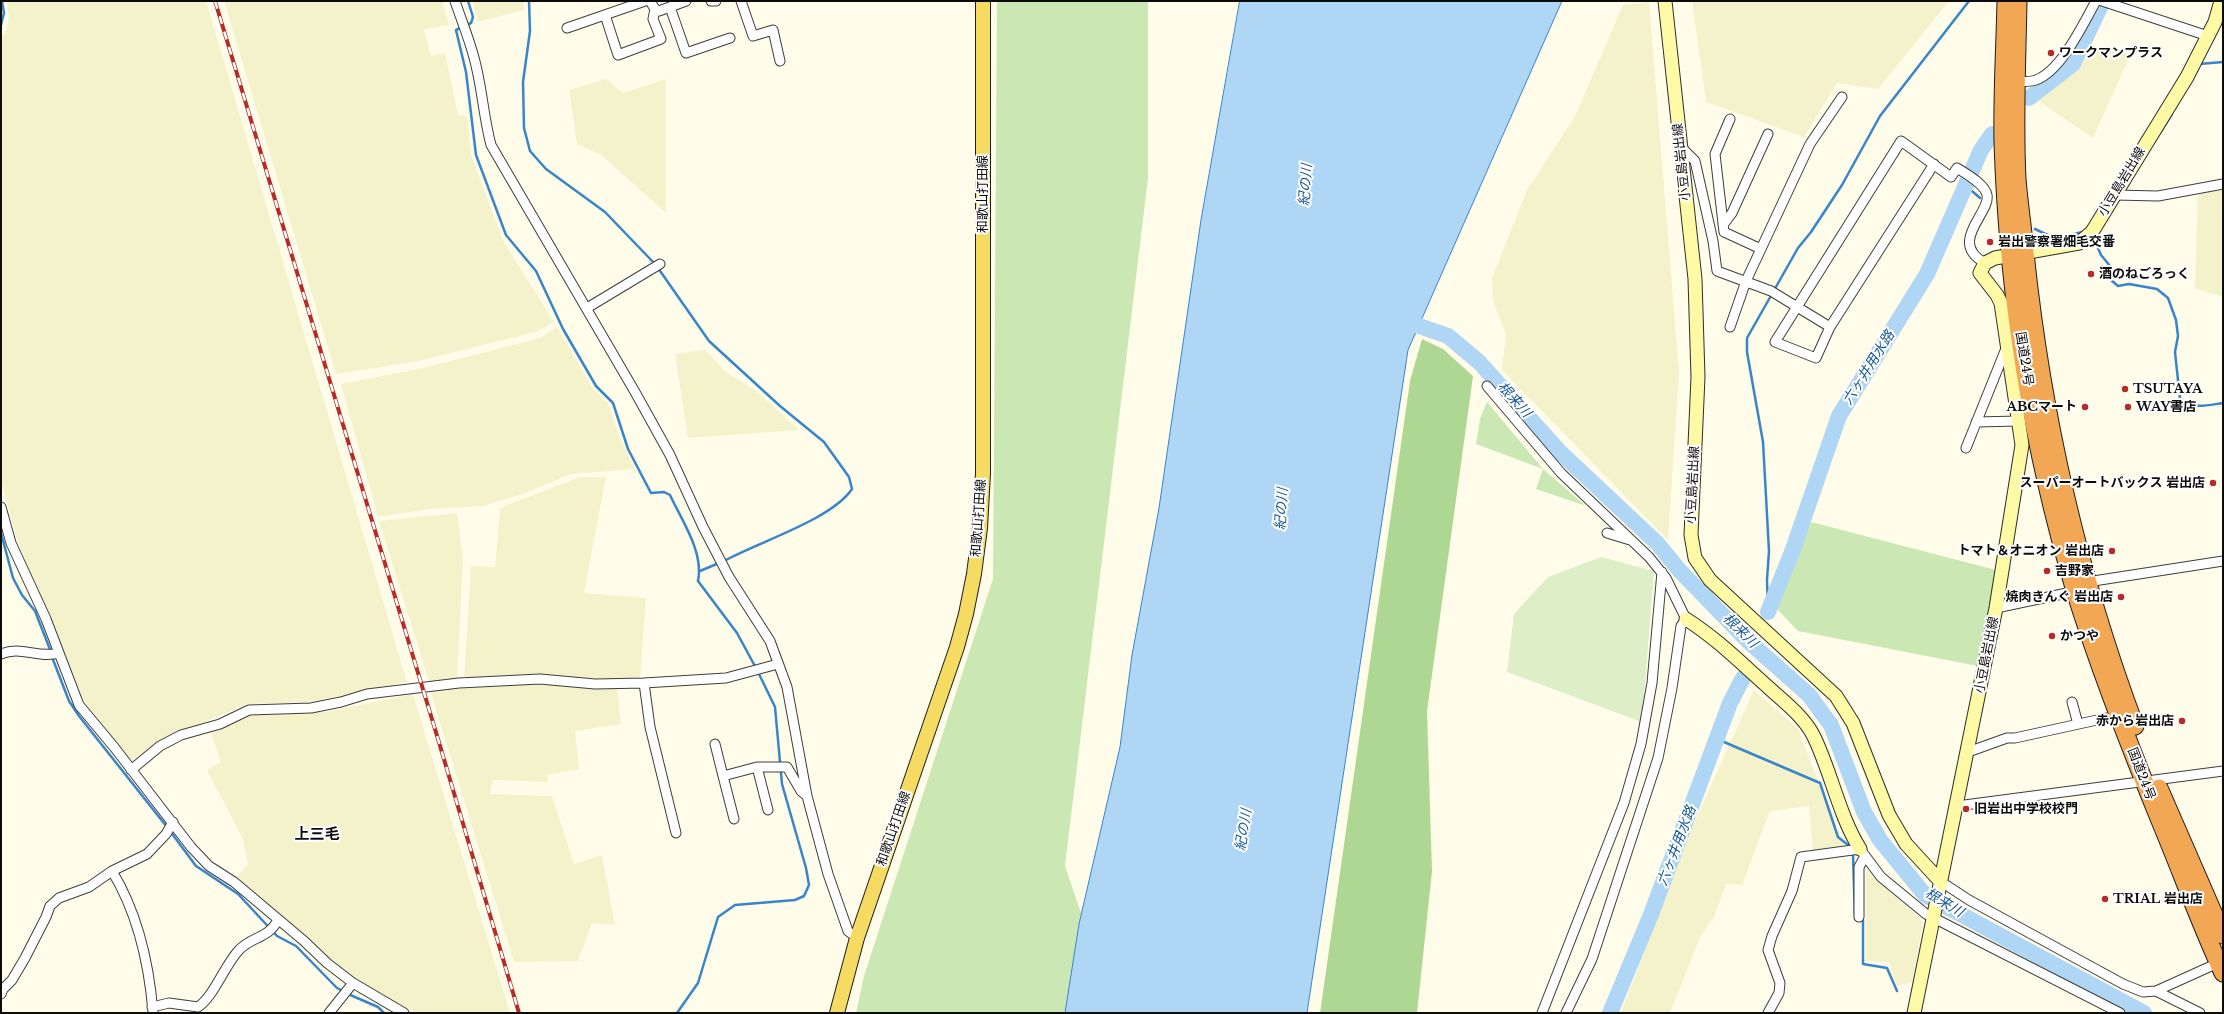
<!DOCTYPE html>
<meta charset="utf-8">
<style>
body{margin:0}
#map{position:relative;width:2224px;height:1014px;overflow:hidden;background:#fffce9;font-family:"Libre Baskerville",serif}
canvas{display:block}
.frame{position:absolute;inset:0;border:2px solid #0b0b0b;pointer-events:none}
</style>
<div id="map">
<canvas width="2224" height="1014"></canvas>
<div class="frame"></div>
</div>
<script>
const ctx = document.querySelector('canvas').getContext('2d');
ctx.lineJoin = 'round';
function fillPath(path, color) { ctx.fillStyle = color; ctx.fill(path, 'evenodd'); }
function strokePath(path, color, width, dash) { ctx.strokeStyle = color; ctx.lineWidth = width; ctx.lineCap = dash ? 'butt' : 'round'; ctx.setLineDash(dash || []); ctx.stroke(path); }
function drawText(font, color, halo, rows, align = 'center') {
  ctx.font = font + ' "Libre Baskerville","Noto Sans JP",serif'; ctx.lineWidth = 4; ctx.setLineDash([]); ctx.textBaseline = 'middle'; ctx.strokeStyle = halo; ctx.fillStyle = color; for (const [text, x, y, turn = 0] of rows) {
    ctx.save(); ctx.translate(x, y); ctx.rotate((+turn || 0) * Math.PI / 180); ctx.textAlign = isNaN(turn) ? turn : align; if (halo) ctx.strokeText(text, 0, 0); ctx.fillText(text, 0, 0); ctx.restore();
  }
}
const farmland = new Path2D(`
 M7,1H206L407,682L310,702L247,704L155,743L131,761L86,704L17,540L1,480V38L6,31L9,19Z
 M224,1H442L449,25L424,29L431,56L445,53L458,115L467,116L471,155L503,241L554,322L536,332L419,361L336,374Z
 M473,1H524V10L478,22Z
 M1692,1H1949L1878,89L1837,83L1804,137L1706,102Z
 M1649,2L1679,372L1668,540L1502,370L1506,334L1493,301L1492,278L1527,190L1575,116L1623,5Z
 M2093,45L2131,54L2093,138L2037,100L2080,69Z
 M606,79L623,93L666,79V213L601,155L577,144L569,90Z
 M2223,189V297L2195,288L2198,192Z
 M557,327L593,389L608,403L619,436L635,469L571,474L520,495L482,506L429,509L378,517L341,384L424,368L540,338Z
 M705,350L727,373L755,390L799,430L688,438L675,354Z
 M580,477H606L584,593L646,598L640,680L595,681L543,675L464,679L471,566L495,567L500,508Z
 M457,513L463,558L457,680L429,681L379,521Z
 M540,683L617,688L621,724L575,731L579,769L547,775L548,782L493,780L490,794L552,796L574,864L602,855L615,925L592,923L578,961L514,962L430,690Z
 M1754,690L1798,729L1843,846L1813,852L1809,806L1770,811L1742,885L1726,884L1714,917L1701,935L1670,1013H1621L1692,828Z
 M413,694L510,1013H416L353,979L237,877L248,864L243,839L207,770L221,762L211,733L251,715L326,712Z
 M1866,869L1923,922L1912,982L1897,986L1889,962L1866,961Z`);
const green = new Path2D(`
 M997,1H1148V178L1065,866L1081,913L1066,1013H856L864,976L993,579Z
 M1487,402L1543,469L1586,506L1536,489L1543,469L1476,444L1480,419Z
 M1811,522L1996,570L1978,666L1798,631L1776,608Z`);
const forest = new Path2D(`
 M1422,339L1443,349L1473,376L1427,711L1432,871L1417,1013H1320L1410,381Z`);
const pitch = new Path2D(`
 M1601,557L1654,571L1642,722L1507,672L1514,614L1548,577Z`);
const water = new Path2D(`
 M1240,1H1562L1408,350L1307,1013H1065L1079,924L1120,747L1132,655L1159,508L1201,220Z`);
const stream = new Path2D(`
 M468,1L473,17L471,23L456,30L466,72L476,155L506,235L536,271L563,329L596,386L613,403L628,449L651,493L664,492L670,495C682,521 704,552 698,581L737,633L756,668
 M529,1L530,31L523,82L524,128L530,151L546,169L605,212L655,264
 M1,25L4,13L2,1
 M2199,64L2223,62
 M2160,133L2172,114
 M1965,185L1980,198
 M2035,229L2056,239L2082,232
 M2094,239L2101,255L2110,266L2111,280L2118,286L2129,284L2157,289L2168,298L2176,320L2178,336L2175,352L2180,399C2193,410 2208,405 2223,403
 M658,268L709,341L780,406L824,442L849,477L852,489C831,520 758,542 724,561
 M1,533L13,578L22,595L35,611L51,652
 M700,571L719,563
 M1768,612L1767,580L1769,551L1763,442L1747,352V338L1798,248L1811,232L1842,185L1880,116L1969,1
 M52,657L69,701L79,716L167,827
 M1717,739L1820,783L1838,837L1848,845L1853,854L1855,919L1863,920V964L1887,968L1897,991
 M170,831L196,866L238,894L277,936L296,946L337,988L343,991
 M348,994L378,1007L384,1013
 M677,1013L698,983L718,917L735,905L795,900L804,896L809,885L806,868L782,784L775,707L758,672`);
const river = new Path2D(`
 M2029,98L2073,64L2103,1
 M1399,319L1448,336L1479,362L1560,452L1657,543L1680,571L1748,641L1809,695L1831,725L1864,812L1880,840L1925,895L2144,1013
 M1768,612L1792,552L1839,416L1927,274L1981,150L1992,134
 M1610,1013L1650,917L1730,703L1743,678`);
const street = new Path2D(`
 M455,1C461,19 468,36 473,54C482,84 483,115 491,145L635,392L670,455L703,527L729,577L770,641L787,687L807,796L828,874L848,931L857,938
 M711,1H716
 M741,1L753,36L773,30L780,61
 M2102,1L2208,36
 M670,7L686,53L730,38
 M655,9L659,11L686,1
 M605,15L618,55L661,39L653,19L655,9L650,1
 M567,28L645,1
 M2018,82C2023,81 2031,82 2036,80C2062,70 2083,24 2096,1
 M1730,119L1715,154L1724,232L1761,249
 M1681,147L1695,161L1713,241L1717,271L1771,291L1830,327
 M1934,164L1830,327L1816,358L1775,342L1901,141L1951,177L1957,168C1965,173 1985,184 1987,195C1991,213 1947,242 1985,263
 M2115,195L2158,196L2223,184
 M1723,225L1732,213L1768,134
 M587,308L660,264
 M1730,327L1746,281L1810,144L1842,97
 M1487,386L1561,473L1649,557L1666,578L1686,619L1681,626L1672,688L1658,758L1592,959L1566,1013
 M1976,422L2019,421
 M1966,448L2007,346
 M1,507L11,543L46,619L79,705L114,747L191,847L209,866L234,882L304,941L327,963L353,983L404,1013
 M1607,533L1630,540
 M1996,608L2067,593L2087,582L2223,561
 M1,654C21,645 37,659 59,653
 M644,683L650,727L676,833
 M2072,702L2078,724
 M715,744L723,776
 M1968,752L2007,738H2015L2106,718
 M131,770L160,746L181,735L220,724L249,710L311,708L341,702L367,694L459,683L540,679L595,684L644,683L726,678L778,664
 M1957,806L2223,771
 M768,810L757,767H787L801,791L807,796
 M734,819L723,776L757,767
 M112,871C137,912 149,964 153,1012
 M1940,881L1969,900L2123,984L2143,992L2156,991L2218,963
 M1859,917V867L1865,856
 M2156,991L2200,1013
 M1,994L3,989L12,980L25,958L46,917L50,906L59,898L89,887L112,871L147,854L166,834L173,822
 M152,1007L169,1003L198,1007C215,995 224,966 239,950C252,936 268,939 278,920
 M329,1013L353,983
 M1542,1013L1624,803L1641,744L1652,683L1662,572
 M1768,1013L1779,993L1780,983L1768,950L1772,936L1792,891L1801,857L1860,849L1881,877L1926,914L2120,1013`);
const secondary = new Path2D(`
 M1665,1L1695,279L1698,377L1691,535L1695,558L1710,580L1836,696L1853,723L1889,815L1906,844L1940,881
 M1686,619C1716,638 1741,663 1768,687C1784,702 1806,718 1815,739C1832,775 1839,815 1860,849
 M1914,1013L1996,608L2022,445L2001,303L1997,295L1980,273L1985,263L1995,258L2079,243L2092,232L2187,77L2215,22L2221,1`);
const primary = new Path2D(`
 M837,1013L857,938L957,647L966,614L974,574L980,528L983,473V1`);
const highway = new Path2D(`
 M2006,1C2005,48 2002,95 2003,143C2008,293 2032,447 2075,591C2100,671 2131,750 2163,828C2183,876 2201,926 2223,973
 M2018,1C2017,60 2014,120 2017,179C2019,204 2023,229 2025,253C2042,416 2078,574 2135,726
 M2159,788L2223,935`);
const rail = new Path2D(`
 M215,1L438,739L519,1013`);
const markers = [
 [2051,53,4,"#b62a27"],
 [1990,242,4,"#b62a27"],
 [2091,274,4,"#b62a27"],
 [2125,389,4,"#b62a27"],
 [2085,407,4,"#b62a27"],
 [2128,407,4,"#b62a27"],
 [2213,483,4,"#b62a27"],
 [2112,551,4,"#b62a27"],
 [2047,571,4,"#b62a27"],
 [2121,597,4,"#b62a27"],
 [2052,636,4,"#b62a27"],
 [2182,721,4,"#b62a27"],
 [1966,809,4,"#b62a27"],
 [2105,899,4,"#b62a27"]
];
const poiNames = [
 ["ワークマンプラス",2059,53],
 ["岩出警察署畑毛交番",1998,242],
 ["酒のねごろっく",2099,274],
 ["TSUTAYA",2133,389],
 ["ABCマート",2077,407,"right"],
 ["WAY書店",2136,407],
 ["スーパーオートバックス 岩出店",2205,483,"right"],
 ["トマト＆オニオン 岩出店",2104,551,"right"],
 ["吉野家",2055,571],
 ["焼肉きんぐ 岩出店",2113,597,"right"],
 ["かつや",2060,636],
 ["赤から岩出店",2174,721,"right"],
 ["旧岩出中学校校門",1974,809],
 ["TRIAL 岩出店",2113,899]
];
const streetNames = [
 ["小豆島岩出線",1682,162,-96],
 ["小豆島岩出線",2122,182,-59],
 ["和歌山打田線",983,194,-90],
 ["国道24号",2024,359,81],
 ["小豆島岩出線",1693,485,-87],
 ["和歌山打田線",979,518,-86],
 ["小豆島岩出線",1987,655,-79],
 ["国道24号",2141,774,69],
 ["和歌山打田線",894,829,-71]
];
const waterNames = [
 ["紀の川",1306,185,-86],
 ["六ヶ井用水路",1869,368,-58],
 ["根来川",1514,400,48],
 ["紀の川",1282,509,-86],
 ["根来川",1740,631,44],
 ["紀の川",1244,830,-81],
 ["六ヶ井用水路",1677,846,-69],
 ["根来川",1944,903,31]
];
const quarterNames = [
 ["上三毛",317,835]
];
fillPath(farmland, '#f3f2ca');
fillPath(green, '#cbe7b4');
fillPath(forest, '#aed794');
fillPath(pitch, '#deeec6');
fillPath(water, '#afd6f4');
strokePath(water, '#3885c9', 1);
strokePath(stream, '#3885c9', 2.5);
strokePath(river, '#afd6f4', 16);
strokePath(street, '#3e3e3e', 11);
strokePath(secondary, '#2d2d2d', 15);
strokePath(primary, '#1c1c1c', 16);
strokePath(highway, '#1c1c1c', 19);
strokePath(street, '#fff', 9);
strokePath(secondary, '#fdf9a5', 13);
strokePath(primary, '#f5db62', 14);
strokePath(highway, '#f1a754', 17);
strokePath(rail, '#b62a27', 4);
strokePath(rail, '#fff', 2.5, [8]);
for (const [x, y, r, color] of markers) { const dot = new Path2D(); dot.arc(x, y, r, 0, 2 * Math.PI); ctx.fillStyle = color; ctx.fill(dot); strokePath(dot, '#fff', 1.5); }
drawText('bold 13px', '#0b0b0b', '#fff', poiNames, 'left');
drawText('13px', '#0b0b0b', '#fff', streetNames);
drawText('italic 14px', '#185798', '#fff', waterNames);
drawText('bold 15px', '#0b0b0b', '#fff', quarterNames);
</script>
